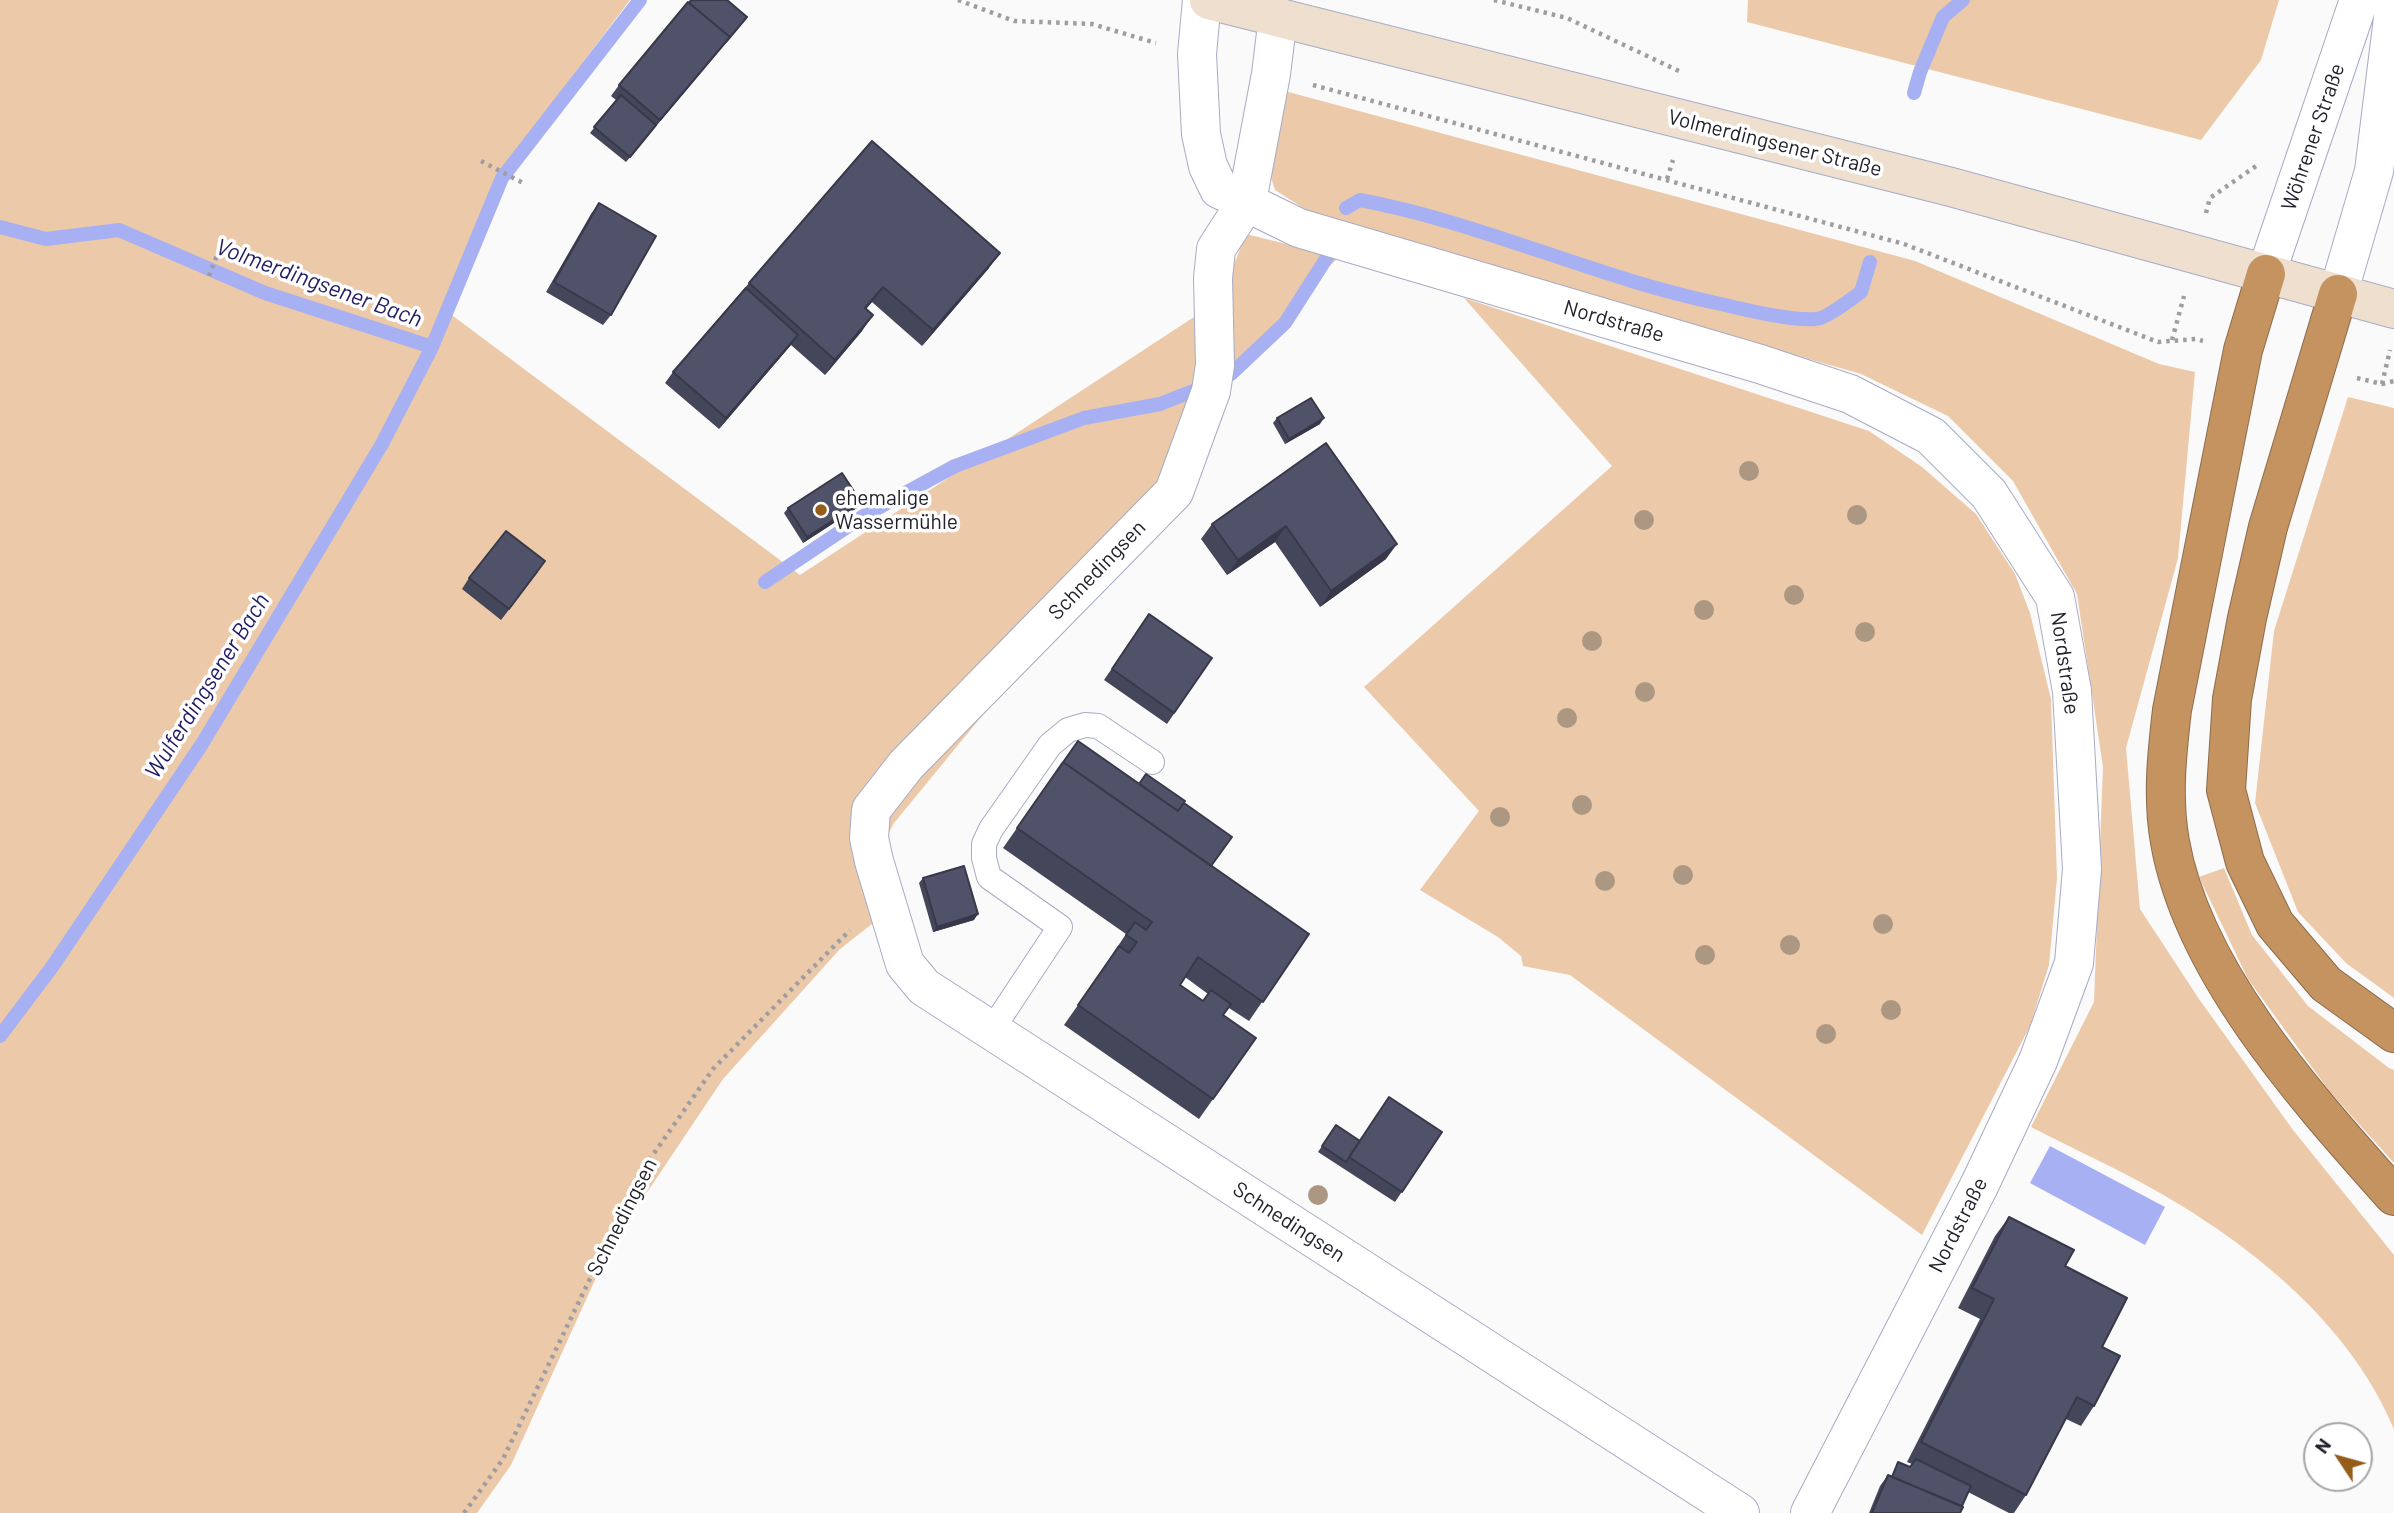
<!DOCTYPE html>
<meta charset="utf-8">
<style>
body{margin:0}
#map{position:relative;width:2394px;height:1513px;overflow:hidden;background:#fafafa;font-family:Barlow,sans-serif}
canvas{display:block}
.north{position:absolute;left:2303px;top:1422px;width:70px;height:70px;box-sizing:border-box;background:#fff;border:2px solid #a6a7ab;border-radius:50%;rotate:306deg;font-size:19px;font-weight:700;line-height:28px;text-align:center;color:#21222c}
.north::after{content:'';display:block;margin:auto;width:24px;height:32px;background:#955d18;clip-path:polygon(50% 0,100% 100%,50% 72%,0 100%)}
</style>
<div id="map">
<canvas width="2394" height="1513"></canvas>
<div class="north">N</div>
</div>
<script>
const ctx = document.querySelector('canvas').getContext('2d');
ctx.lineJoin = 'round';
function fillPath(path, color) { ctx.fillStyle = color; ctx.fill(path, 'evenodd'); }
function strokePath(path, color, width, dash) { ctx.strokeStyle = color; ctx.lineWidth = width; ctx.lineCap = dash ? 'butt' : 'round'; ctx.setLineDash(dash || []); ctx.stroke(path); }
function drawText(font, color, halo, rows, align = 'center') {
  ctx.font = font + ' Barlow,sans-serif'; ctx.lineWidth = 7; ctx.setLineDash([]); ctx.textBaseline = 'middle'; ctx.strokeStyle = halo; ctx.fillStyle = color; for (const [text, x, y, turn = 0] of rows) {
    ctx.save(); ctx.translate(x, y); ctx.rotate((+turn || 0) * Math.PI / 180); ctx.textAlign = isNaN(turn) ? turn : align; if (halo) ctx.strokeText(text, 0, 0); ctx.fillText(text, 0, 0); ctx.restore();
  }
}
const green = new Path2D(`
 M0,0H630L497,176L445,310L800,575L1220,300L1246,234L1339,257L1310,285L1219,392L1147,515L894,823L875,859L877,920L840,949L723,1079L609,1249L511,1465L477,1513H0Z
 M1748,0H2279L2261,60L2201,140L1747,22Z
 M1281,90L1915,261L2159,364L2195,372L2178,558L2126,748L2140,909L2199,999L2293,1130L2394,1255V1429C2353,1331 2266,1257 2177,1203C2130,1174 2079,1152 2031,1127L2094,1002L2103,767L2077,594L2013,481L1948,416L1861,374L1319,218L1275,190L1267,165Z
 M1464,298L1869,431L1922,467L1976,514L2015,574L2030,613L2051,699L2057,878L2049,965L2030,1026L1922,1235L1570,975L1523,966L1521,956L1498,937L1420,890L1479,811L1364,687L1612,466Z
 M2348,397L2394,408V998L2346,963L2298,912L2255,803L2274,631Z
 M2224,868L2252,935L2308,1006L2389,1068L2394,1070V1163L2330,1092L2248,979L2199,877Z`);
const water = new Path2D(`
 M2050,1146L2165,1207L2145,1245L2030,1183Z`);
const stream = new Path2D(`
 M1914,93L1920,72L1943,17L1963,0
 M1346,208L1360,200C1483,223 1598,279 1721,304C1747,310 1790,321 1816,319C1826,319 1851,299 1861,292L1870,262
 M0,227L46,239L119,230L265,293L432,347L502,178L640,0
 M1231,374L1285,323L1333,248
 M765,582L865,515L955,466L1084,418L1160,404L1196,390
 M0,1036L52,967L202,744L382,444L432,347`);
const path = new Path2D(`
 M958,0L1014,21L1092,24L1156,43
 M1494,0L1567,18L1683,73
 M1313,85L1904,244L2158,342L2196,339L2203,341
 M481,161L523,183
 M1667,179L1673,160
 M2206,213L2210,198L2256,166
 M209,276L217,255
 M2172,340L2184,296
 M2357,378L2382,384L2394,381
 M2382,384L2390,350
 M464,1513L503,1459L643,1169L713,1069L850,930`);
const service = new Path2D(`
 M991,1031L1060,927L989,877L984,858V844L991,829L1050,745L1068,730L1085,725L1098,726L1152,762`);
const minor = new Path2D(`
 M1202,0L1197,54L1201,134L1208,166L1219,189L1299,228L1760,364L1850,394L1931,436L1989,494L2055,597L2072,691L2082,869L2074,963L2038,1061L1979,1186L1810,1513
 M1278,17L1271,74L1247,201L1216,249L1213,278L1215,365L1211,391L1174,492L906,765L871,810L869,838L874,861L905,964L924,987L1740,1513
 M2266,274L2359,0
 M2338,294L2374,171L2394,10`);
const secondary = new Path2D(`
 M1209,0L1951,187L2394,309`);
const motorway = new Path2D(`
 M2266,274L2243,350L2172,710C2167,753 2162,798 2170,842C2193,973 2308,1099 2394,1196
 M2338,294L2268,527L2247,618L2232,699L2226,790L2245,862L2275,924L2326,984L2394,1033`);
const trees = [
 [1749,471],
 [1857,515],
 [1644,520],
 [1794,595],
 [1704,610],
 [1865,632],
 [1592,641],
 [1645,692],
 [1567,718],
 [1582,805],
 [1500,817],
 [1683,875],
 [1605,881],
 [1883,924],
 [1790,945],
 [1705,955],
 [1891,1010],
 [1826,1034],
 [1318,1195]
];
const wall = new Path2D(`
 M747,17L626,162L590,133L616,100L611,96L619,85Z
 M599,203L611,315L603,325L546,292L591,214Z
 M989,268L922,346L872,302L866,309L862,331L825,375L791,345L719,429L665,383L673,372L749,283Z
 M1277,418L1320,424L1285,444L1273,423Z
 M1326,443L1386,559L1320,607L1275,542L1227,575L1201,539L1212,524Z
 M861,502L857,508L803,543L784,513L788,508Z
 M538,572L501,620L462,589L469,578Z
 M1149,614L1212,658L1167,724L1104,680Z
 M1078,741L1139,784L1184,803L1211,866L1309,934L1249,1021L1229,1008L1223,1015L1256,1038L1199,1119L1064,1025L1113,955H1112L1126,934L1003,848ZM1185,977L1208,994L1203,1001L1180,985Z
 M923,878L974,920L933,932L919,883Z
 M1336,1125L1360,1141L1442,1132L1395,1202L1318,1152Z
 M2009,1217L2065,1266L2102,1347L2094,1406L2081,1426L2066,1419L2026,1495L2014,1513H2009L1968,1492L1962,1506L1960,1513H1869L1880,1486L1888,1475L1891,1477L1898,1462L1910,1467L1912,1464L1907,1462L1980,1319L1958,1308L1995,1236Z`);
const shadedWall = new Path2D(`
 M747,17L743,22L626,162L660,120Z
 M1000,253L989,268L922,346L933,330Z
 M883,287L872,302L854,323L865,308Z
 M873,315L862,331L825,375L835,360Z
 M798,335L790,346L719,429L726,418Z
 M1324,418L1320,424L1285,444L1289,439Z
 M861,502L857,508L803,543L807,537Z
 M1286,526L1275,542L1227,575L1238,560Z
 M1397,544L1386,559L1320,607L1331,591Z
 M978,914L974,920L933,932L937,927Z`);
const building = new Path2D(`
 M691,0H727L747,17L726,42L730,37L689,3Z
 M688,2L730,37L660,120L619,85Z
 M621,95L656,125L630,157L594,127Z
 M872,141L1000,253L933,330L883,287L865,308L873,315L835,360L749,283Z
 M599,203L656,236L611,315L554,282Z
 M746,288L798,335L726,418L673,372Z
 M1311,398L1324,418L1289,439L1277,418Z
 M1326,443L1397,544L1331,591L1286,526L1238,560L1212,524Z
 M842,473L861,502L807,537L788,508Z
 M506,531L545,561L509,609L469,578Z
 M1149,614L1212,658L1174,713L1112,669Z
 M1078,741L1178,811L1184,803L1232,837L1211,866L1063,762L1057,771Z
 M1063,762L1309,934L1263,1002L1198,957L1180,985L1203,1001L1211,990L1231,1004L1223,1015L1256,1038L1213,1099L1078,1005L1119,946L1129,953L1137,942L1126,935L1135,922L1146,930L1152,922L1017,828Z
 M1146,774L1185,801L1178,811L1139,784Z
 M964,866L978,914L937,927L923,878Z
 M1389,1097L1442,1132L1402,1192L1349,1157Z
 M1336,1125L1360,1141L1346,1162L1322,1146Z
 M2009,1217L2074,1250L2065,1266L2127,1298L2102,1347L2120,1356L2094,1406L2077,1397L2026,1495L1921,1442L1994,1299L1972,1288Z
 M1916,1459L1971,1486L1962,1506L1892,1477L1898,1462L1910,1467Z
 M1888,1475L1963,1507L1960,1513H1872Z`);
const markers = [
 [821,510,7,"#955d18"]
];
const streetNames = [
 ["Wöhrener Straße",2313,137,-71],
 ["Volmerdingsener Straße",1775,143,14],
 ["Nordstraße",1614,321,16],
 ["Schnedingsen",1097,570,-46],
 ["Nordstraße",2065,663,82],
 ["Schnedingsen",622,1217,-63],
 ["Schnedingsen",1289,1222,33],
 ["Nordstraße",1958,1225,-63]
];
const poiNames = [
 ["ehemalige",835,498],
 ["Wassermühle",835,522]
];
const waterNames = [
 ["Volmerdingsener Bach",319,283,20],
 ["Wulferdingsener Bach",207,686,-58]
];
fillPath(green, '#ecc9a8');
fillPath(water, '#a7b0f2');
strokePath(stream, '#a7b0f2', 14);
strokePath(service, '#a7abc5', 26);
strokePath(minor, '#a7abc5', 40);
strokePath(secondary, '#a7abc5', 40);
strokePath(motorway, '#8c6b4d', 40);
strokePath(path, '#9e9ea2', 4.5, [3.5, 5]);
strokePath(service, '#fff', 24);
strokePath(minor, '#fff', 38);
strokePath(secondary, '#eedfcf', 38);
strokePath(motorway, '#c5935f', 38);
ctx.fillStyle = '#ac9882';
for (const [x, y] of trees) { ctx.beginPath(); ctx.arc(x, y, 10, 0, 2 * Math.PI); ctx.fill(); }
fillPath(wall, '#44475a');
fillPath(shadedWall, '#37394a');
fillPath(building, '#4f5269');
strokePath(building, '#37394a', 2);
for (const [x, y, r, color] of markers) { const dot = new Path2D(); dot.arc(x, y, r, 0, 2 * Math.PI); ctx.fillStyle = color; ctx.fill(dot); strokePath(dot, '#fff', 2.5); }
drawText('21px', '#21222c', '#fff', streetNames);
drawText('21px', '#21222c', '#fff', poiNames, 'left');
drawText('italic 23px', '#211c66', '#fff', waterNames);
</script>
